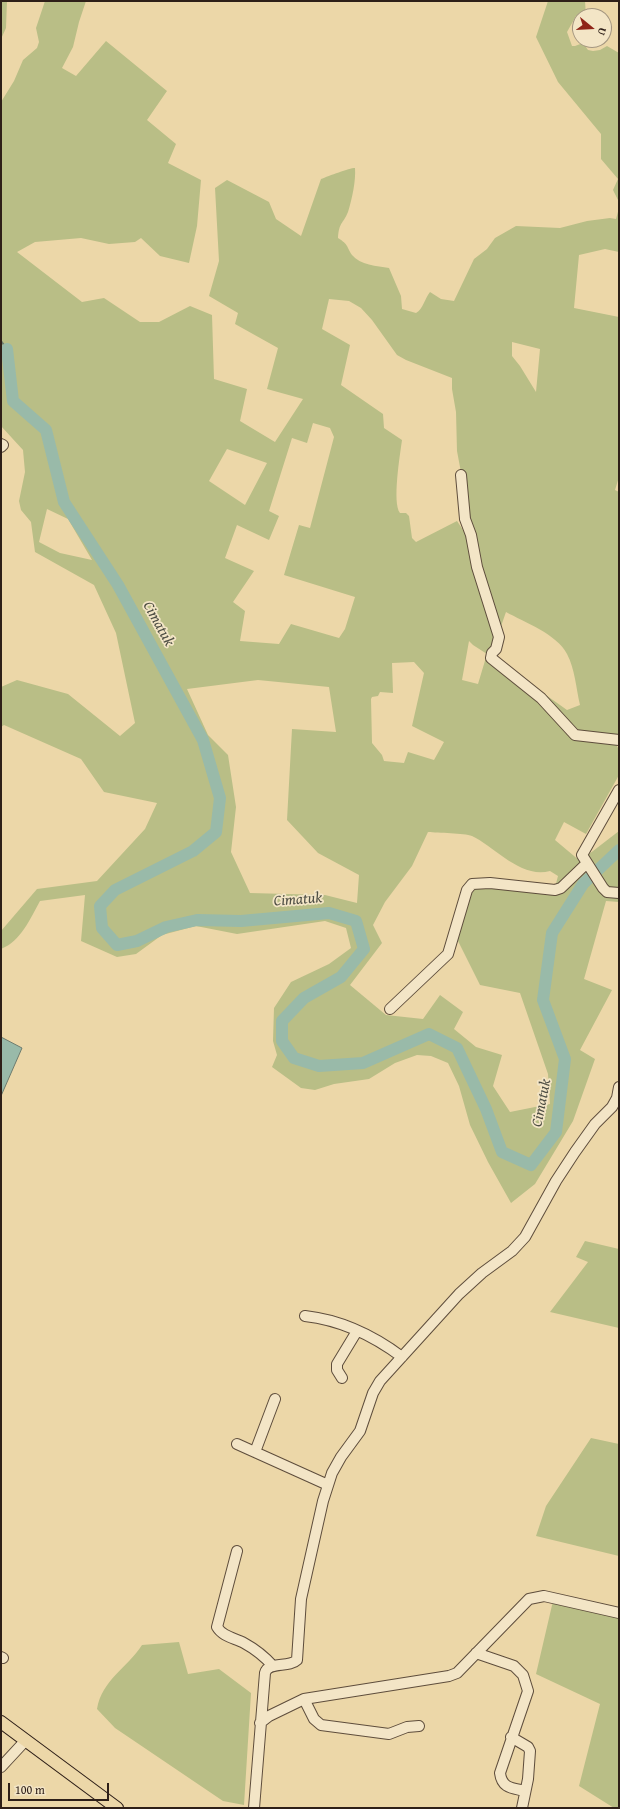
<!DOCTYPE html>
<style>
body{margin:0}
#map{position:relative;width:620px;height:1809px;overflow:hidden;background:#ecd7a8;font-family:"Gentium Book Plus",serif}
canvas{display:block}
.frame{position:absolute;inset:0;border:2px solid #2e1f18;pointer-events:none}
.north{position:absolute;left:572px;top:8px;width:40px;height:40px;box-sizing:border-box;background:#f3e5c6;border:1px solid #a49680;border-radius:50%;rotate:108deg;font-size:11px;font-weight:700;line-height:16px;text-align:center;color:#2e1f18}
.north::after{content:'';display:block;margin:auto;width:14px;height:18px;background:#8f2418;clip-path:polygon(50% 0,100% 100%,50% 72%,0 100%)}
.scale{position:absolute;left:8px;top:1783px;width:101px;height:18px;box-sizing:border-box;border:2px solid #2e1f18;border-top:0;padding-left:5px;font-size:12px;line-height:14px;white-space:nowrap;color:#2e1f18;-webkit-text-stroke:3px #f3e5c6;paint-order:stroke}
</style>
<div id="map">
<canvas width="620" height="1809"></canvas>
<div class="frame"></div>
<div class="north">U</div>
<div class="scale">100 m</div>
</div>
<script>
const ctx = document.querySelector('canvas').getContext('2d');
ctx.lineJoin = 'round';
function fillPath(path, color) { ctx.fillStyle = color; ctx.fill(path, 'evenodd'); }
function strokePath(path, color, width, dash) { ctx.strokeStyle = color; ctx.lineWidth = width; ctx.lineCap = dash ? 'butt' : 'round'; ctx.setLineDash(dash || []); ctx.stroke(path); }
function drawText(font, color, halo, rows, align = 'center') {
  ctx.font = font + ' "Gentium Book Plus",serif'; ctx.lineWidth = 3.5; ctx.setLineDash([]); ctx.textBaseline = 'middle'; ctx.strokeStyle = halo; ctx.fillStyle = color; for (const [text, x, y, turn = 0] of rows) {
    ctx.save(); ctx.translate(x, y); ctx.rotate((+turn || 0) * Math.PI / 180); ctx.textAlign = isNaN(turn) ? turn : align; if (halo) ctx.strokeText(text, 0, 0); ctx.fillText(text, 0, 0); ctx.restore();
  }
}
const green = new Path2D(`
 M1,1H7L6,28L1,39Z
 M45,1H86L79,22L73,47L62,68L76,76L106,41L167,91L147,120L176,144L168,163L201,180L197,226L189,263L160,256L141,238L135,242L109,244L81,238L35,242L17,252L82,302L104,298L140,322H159L190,306L212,315L214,379L247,389L240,421L275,442L303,399L267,389L278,348L235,324L238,313L209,296L219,261L215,188L227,180L269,202L276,219L301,236L321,179C329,176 349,168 355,168C356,181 352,199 348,212C343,224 339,222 338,238C349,245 346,246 352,255C360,265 377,266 389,268L401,296L402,309L416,313C423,309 425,298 430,292L441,299L454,301L474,259L487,249L495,238L516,226L560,228L587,221L610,218L616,219L619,208V252L605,249L579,255L574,308L619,317V477L615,490L619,492V736L617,747L619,748V775L586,834L564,822L555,840L580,861L619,831V902L606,901L584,979L612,990L580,1050L595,1059L573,1121L535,1184L511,1203L488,1162L470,1125L459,1086L448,1063L431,1056L417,1055L395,1063L369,1079L334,1084L315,1090L301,1088L272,1067L277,1055L273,1041L274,1008L291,982L329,964L351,948L346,928L325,921L237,934L196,926L162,935L136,954L117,957L81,941L85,895L40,901C30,919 21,941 1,949V931L37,889L97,881L145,829L157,803L104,792L81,759L4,725L1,727V687L17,680L68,694L120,736L135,723L116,633L94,585L35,552L31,522L21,510L19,501L25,472L23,450L1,426V102L14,81L23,60L37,48L39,42L36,28ZM329,299L349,301L361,308L372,320L397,355L406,360L452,378V389L456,412L457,451L472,531L465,533L457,521L416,542L412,538L409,516L406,513H400C392,503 400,455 402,440L384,428L383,414L341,385L350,345L322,329ZM512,342L540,349L536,392L520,366L512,356ZM313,423L330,428L334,437L310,528L299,525L284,575L355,597L345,629L339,638L291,624L279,644L240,641L245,611L233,602L254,571L225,558L237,525L269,540L279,516L269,511L292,438L307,443ZM227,449L267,463L245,505L209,481ZM47,509L68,519L92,560L60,553L39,542ZM506,612C524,622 557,634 567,654C575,669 576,688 580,705L567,710L488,654L493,649ZM469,641L473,645L487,654L478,684L462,680ZM414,662L424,673L412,726L444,742L434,760L408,752L404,763L384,761L382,755L372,743L371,699L372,697L378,696L380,692L393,693L392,663ZM258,680L329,687L336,732L292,729L287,820L318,853L359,875L357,903L325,895L250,893L231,852L236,807L228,755L208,735L187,689ZM428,832C438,833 464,833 472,836C495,847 521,879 550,871L558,876L553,895L478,883L467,890L455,935L480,985L520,993L548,1074L550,1104L510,1112L493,1086L502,1055L476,1047L454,1029L463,1012L440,995L423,1019L386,1015L350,985L382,943L373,925L385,902L412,866Z
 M548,1H585L586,16H580V19L576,16L567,32L572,46H575L583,43L588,50L593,51L600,50L607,46L619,53V202L613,190L618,179L601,159V134L558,82L536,37Z
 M585,1241L619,1249V1328L550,1312L588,1262L576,1257Z
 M591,1438L619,1444V1556L536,1536L546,1506Z
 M553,1601L619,1616V1808H614L579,1786L600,1704L536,1674Z
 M179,1642L188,1674L219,1669L251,1693L244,1805L223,1801L115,1728L97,1709C102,1680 127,1668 142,1645Z`);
const water = new Path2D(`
 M1,1037L22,1048L1,1096Z`);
const stream = new Path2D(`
 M1,341L7,349`);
const river = new Path2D(`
 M7,349L13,401L46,430L64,502L118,585L203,740L220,798L216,832L193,851L115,890L100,906L102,928L117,945L137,941L166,927L197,920L241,921L329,913L356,921L364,949L341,977L304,998L282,1021V1041L294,1058L319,1066L363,1063L429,1034L457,1048L486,1109L502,1152L531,1165L556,1132L565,1059L543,1000L552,933L583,884L619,850`);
const minor = new Path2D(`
 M1,444L3,445L1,447
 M461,475L465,519L471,535L477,567L499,637L496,649L492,653L491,658L541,698L575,735L619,740
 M619,790L582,855L603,888L607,892L619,893
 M390,1009L448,954L467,890L472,884L490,883L555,890L561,888L586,864
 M305,1316C341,1320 374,1336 402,1357
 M342,1378L337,1370V1364L357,1331
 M237,1444L328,1485
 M255,1452L275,1399
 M237,1551L217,1627C223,1637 235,1638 244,1643C255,1649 265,1657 273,1666
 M476,1653L514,1666L523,1675L528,1691L500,1773C502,1789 513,1788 525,1791
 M1,1657L3,1658
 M304,1699L314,1719L321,1725L389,1734L407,1727L419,1726
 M260,1723L269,1716L304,1699L449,1676L457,1673L529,1599L544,1596L619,1613
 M511,1737L528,1747L530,1751L528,1779L522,1808
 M1,1767L26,1740
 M254,1808L265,1673C268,1661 289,1668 297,1660L301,1599L323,1501L332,1473L341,1457L360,1431L373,1393L380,1381L459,1294L482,1273L512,1251L525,1237L556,1181L575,1152L595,1124L612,1107L617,1098L619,1087`);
const major = new Path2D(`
 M1,1722L117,1808`);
const waterNames = [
 ["Cimatuk",158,624,61],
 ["Cimatuk",298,900,-4],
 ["Cimatuk",542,1103,-79]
];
fillPath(green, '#b9be86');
fillPath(water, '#99baa9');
strokePath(water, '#6e7c6f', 1);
strokePath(stream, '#6e7c6f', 2);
strokePath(river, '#99baa9', 12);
strokePath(minor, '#5e4d3c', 12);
strokePath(major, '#2e1f18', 14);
strokePath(minor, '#f3e5c6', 10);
strokePath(major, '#ecd7a8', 12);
drawText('italic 15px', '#4e4e44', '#f3e5c6', waterNames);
</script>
